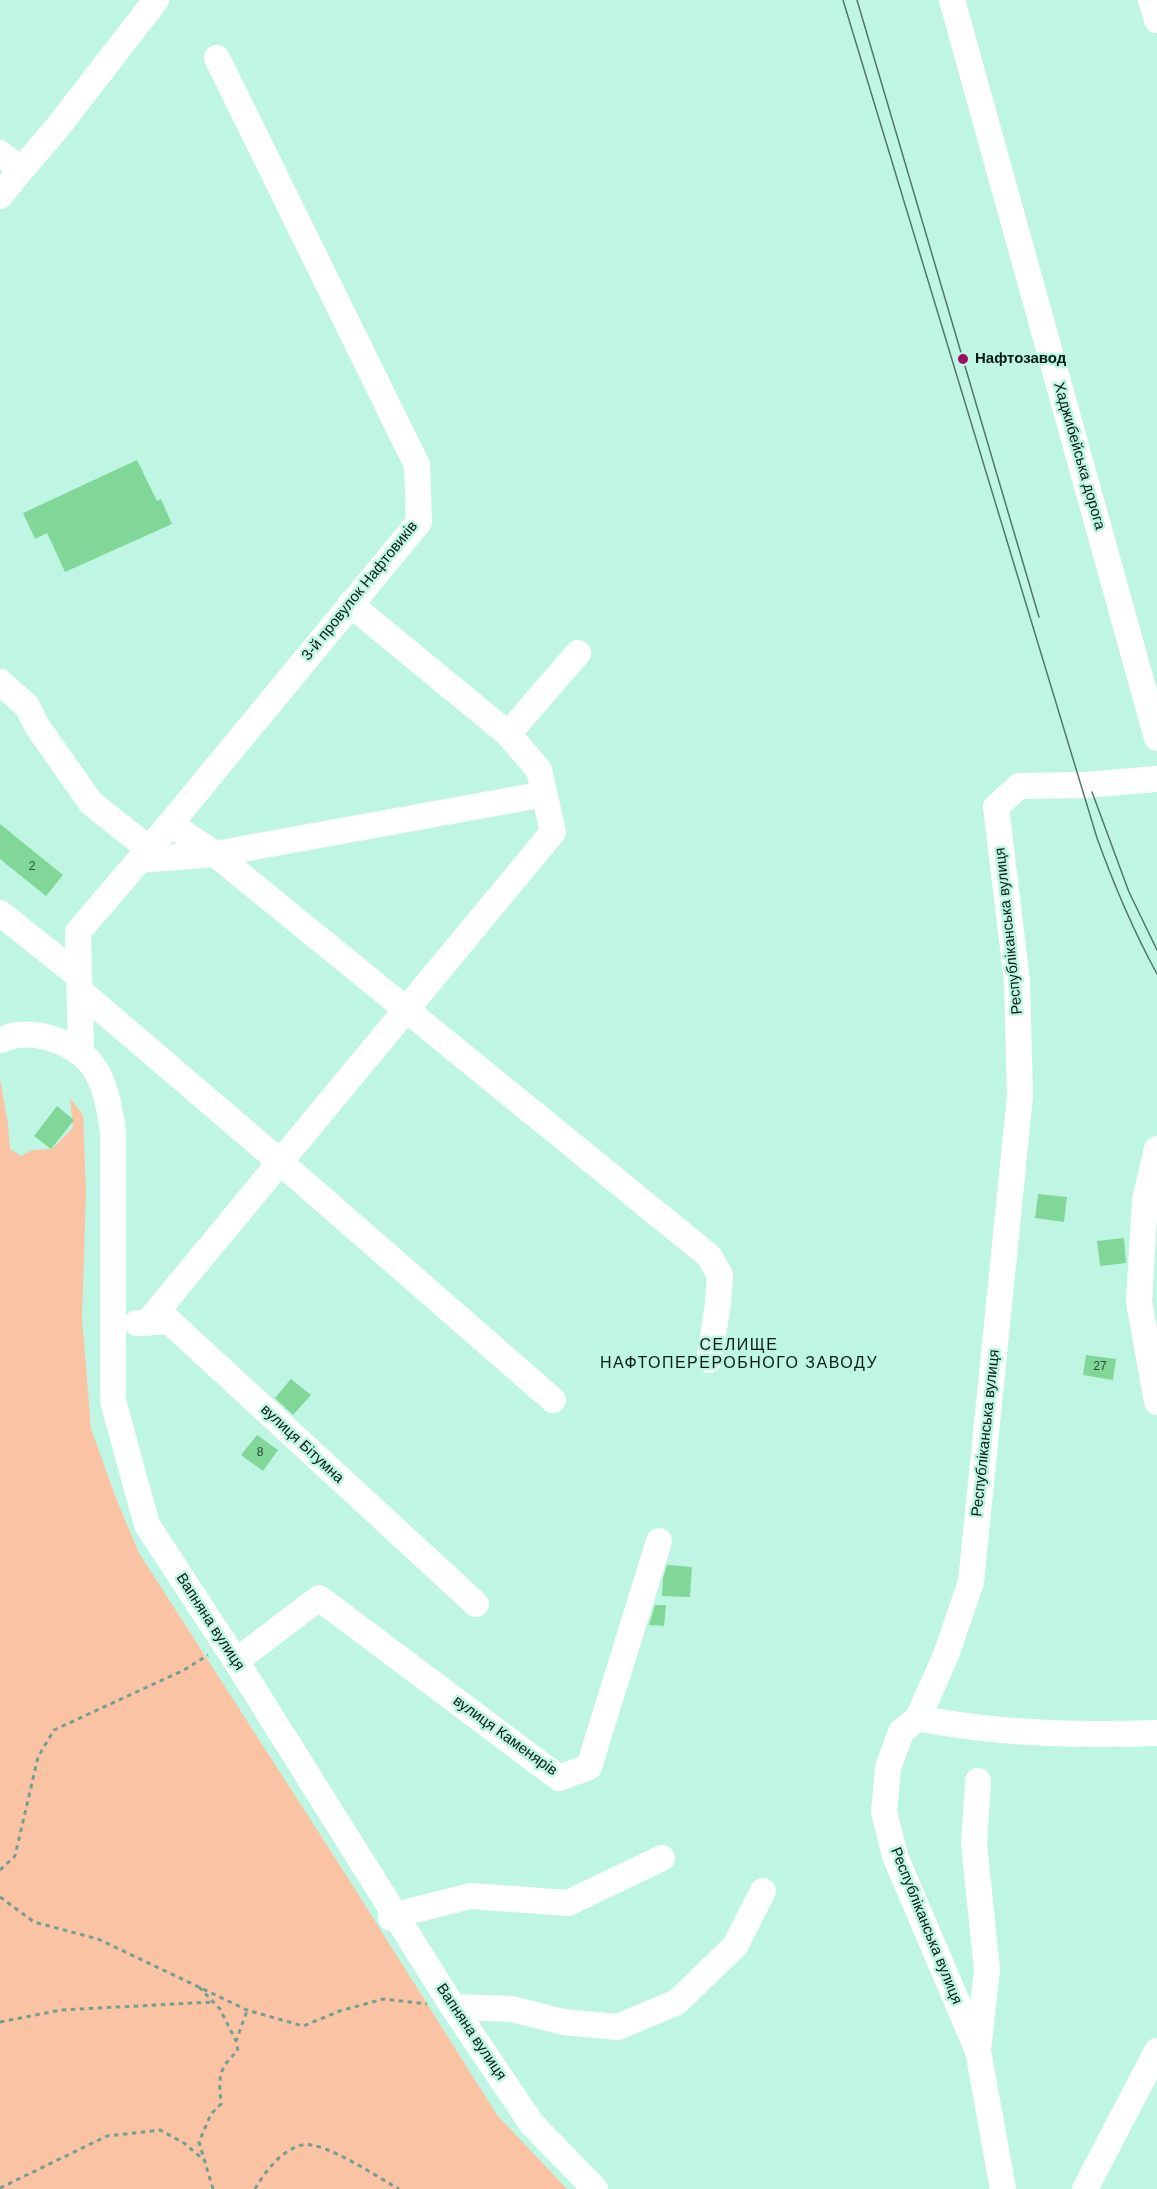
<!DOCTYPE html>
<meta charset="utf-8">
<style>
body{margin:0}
canvas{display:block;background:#bff6e3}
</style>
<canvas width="1157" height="2189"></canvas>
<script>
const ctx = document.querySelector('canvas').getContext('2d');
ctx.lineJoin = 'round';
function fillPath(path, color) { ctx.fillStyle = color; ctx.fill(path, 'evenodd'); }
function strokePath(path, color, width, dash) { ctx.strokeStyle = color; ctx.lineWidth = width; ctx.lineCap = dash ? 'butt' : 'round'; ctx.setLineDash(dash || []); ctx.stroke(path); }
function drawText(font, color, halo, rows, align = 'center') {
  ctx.font = font + ' Helvetica,sans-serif'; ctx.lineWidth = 5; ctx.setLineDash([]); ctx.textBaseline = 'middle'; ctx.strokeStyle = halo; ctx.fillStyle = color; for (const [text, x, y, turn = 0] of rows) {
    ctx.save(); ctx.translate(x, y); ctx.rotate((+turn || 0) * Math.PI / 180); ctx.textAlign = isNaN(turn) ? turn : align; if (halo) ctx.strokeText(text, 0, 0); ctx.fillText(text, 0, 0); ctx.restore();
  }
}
const green = new Path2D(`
 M0,1079L8,1124L10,1149L21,1156L32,1150L52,1149L73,1128L70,1098L83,1115L86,1191L82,1318L91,1429L119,1506L139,1553L348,1878L497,2115L567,2189H0Z`);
const building = new Path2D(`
 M137,460L157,501L161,499L172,524L65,572L47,533L35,539L23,513Z
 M0,824L63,875L46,896L0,859Z
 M57,1106L74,1120L51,1149L34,1136Z
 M1038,1194L1067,1197L1064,1222L1035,1218Z
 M1124,1238L1126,1263L1100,1266L1097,1241Z
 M1086,1355L1116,1359L1113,1380L1083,1375Z
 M291,1379L311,1395L293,1415L275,1398Z
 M257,1435L278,1450L263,1471L241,1455Z
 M667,1565L692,1567L690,1597L662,1596L663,1578Z
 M655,1605H666L664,1626L649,1625Z`);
const path = new Path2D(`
 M0,1870L15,1856L38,1757L54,1730L184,1670L208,1655
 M0,1897L34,1922L98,1939L247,2010L303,2026L340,2011L383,1999L427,2004
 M199,1987L220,2009L236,2041
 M0,2022L61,2010L213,2002
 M0,2188L107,2136L160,2130L184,2143L204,2160
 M213,2189L199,2142L211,2114L221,2104C219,2078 217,2069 238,2051L236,2041L247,2011
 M255,2189C265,2172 281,2150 302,2145C323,2140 379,2178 399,2189`);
const minor = new Path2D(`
 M952,0L1157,738
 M1151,0L1157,20
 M0,153L21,170L57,128L156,0
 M0,196L21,170
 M0,682L27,706L37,726L91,803L149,849
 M508,734L578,653
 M170,824L215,854L709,1256L720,1275L718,1304L709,1360
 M139,860L215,854L545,794
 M0,913L79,976
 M80,991L279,1161L553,1400
 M0,1040C6,1039 12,1035 18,1035C47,1032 84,1047 98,1074C107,1092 110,1112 113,1132V1401L147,1525L236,1661L453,2007L532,2124L595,2189
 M81,1053L78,932L170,824L419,522L417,465L217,58
 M1157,1149L1145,1200L1139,1302L1157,1402
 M137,1323L169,1321L476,1604
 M147,1323L553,832L539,770L508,734L350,604
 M236,1661L319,1598L559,1778L589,1767L659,1541
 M918,1718C996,1734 1078,1736 1157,1733
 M978,1781L974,1844L987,1970L978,2049
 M391,1918L395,1915L471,1896L568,1903L662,1858
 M453,2007L512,2009L563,2022L618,2027L677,2002L735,1946L763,1891
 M1003,2189L978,2051L895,1856L884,1812L888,1768L901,1732L918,1718L946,1655L971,1582L1020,1096L1017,981L996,807L1019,786L1086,785L1157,779
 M1085,2189L1157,2051`);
const tram = new Path2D(`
 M843,0L1097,838C1114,885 1133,930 1157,974
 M857,0L1039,617
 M1092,792L1129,892L1157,950`);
const markers = [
 [963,359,6,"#990f62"]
];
const numberNames = [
 ["2",32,867],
 ["27",1100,1367],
 ["8",260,1453]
];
const poiNames = [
 ["Нафтозавод",975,359]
];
const streetNames = [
 ["Хаджибейська дорога",1079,456,74],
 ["3-й провулок Нафтовиків",360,591,-51],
 ["Республіканська вулиця",1009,931,-96],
 ["Республіканська вулиця",986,1433,-84],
 ["вулиця Бітумна",302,1444,43],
 ["Вапняна вулиця",210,1622,57],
 ["вулиця Каменярів",505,1736,36],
 ["Республіканська вулиця",926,1926,68],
 ["Вапняна вулиця",471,2032,56]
];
const neighbourhoodNames = [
 ["СЕЛИЩЕ",739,1346],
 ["НАФТОПЕРЕРОБНОГО ЗАВОДУ",739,1364]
];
fillPath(green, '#fac4a4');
fillPath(building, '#81d797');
strokePath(path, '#749e90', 3, [4.5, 4.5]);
strokePath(minor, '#fff', 26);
strokePath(tram, '#52766a', 1.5);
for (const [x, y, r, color] of markers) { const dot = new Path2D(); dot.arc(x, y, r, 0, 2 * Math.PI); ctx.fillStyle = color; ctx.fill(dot); strokePath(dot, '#bff6e3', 2); }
drawText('12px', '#254b36', null, numberNames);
drawText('bold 15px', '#061c15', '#bff6e3', poiNames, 'left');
drawText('15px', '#061c15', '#bff6e3', streetNames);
ctx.letterSpacing = '1.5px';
drawText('16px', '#061c15', '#bff6e3', neighbourhoodNames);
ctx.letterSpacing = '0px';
</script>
